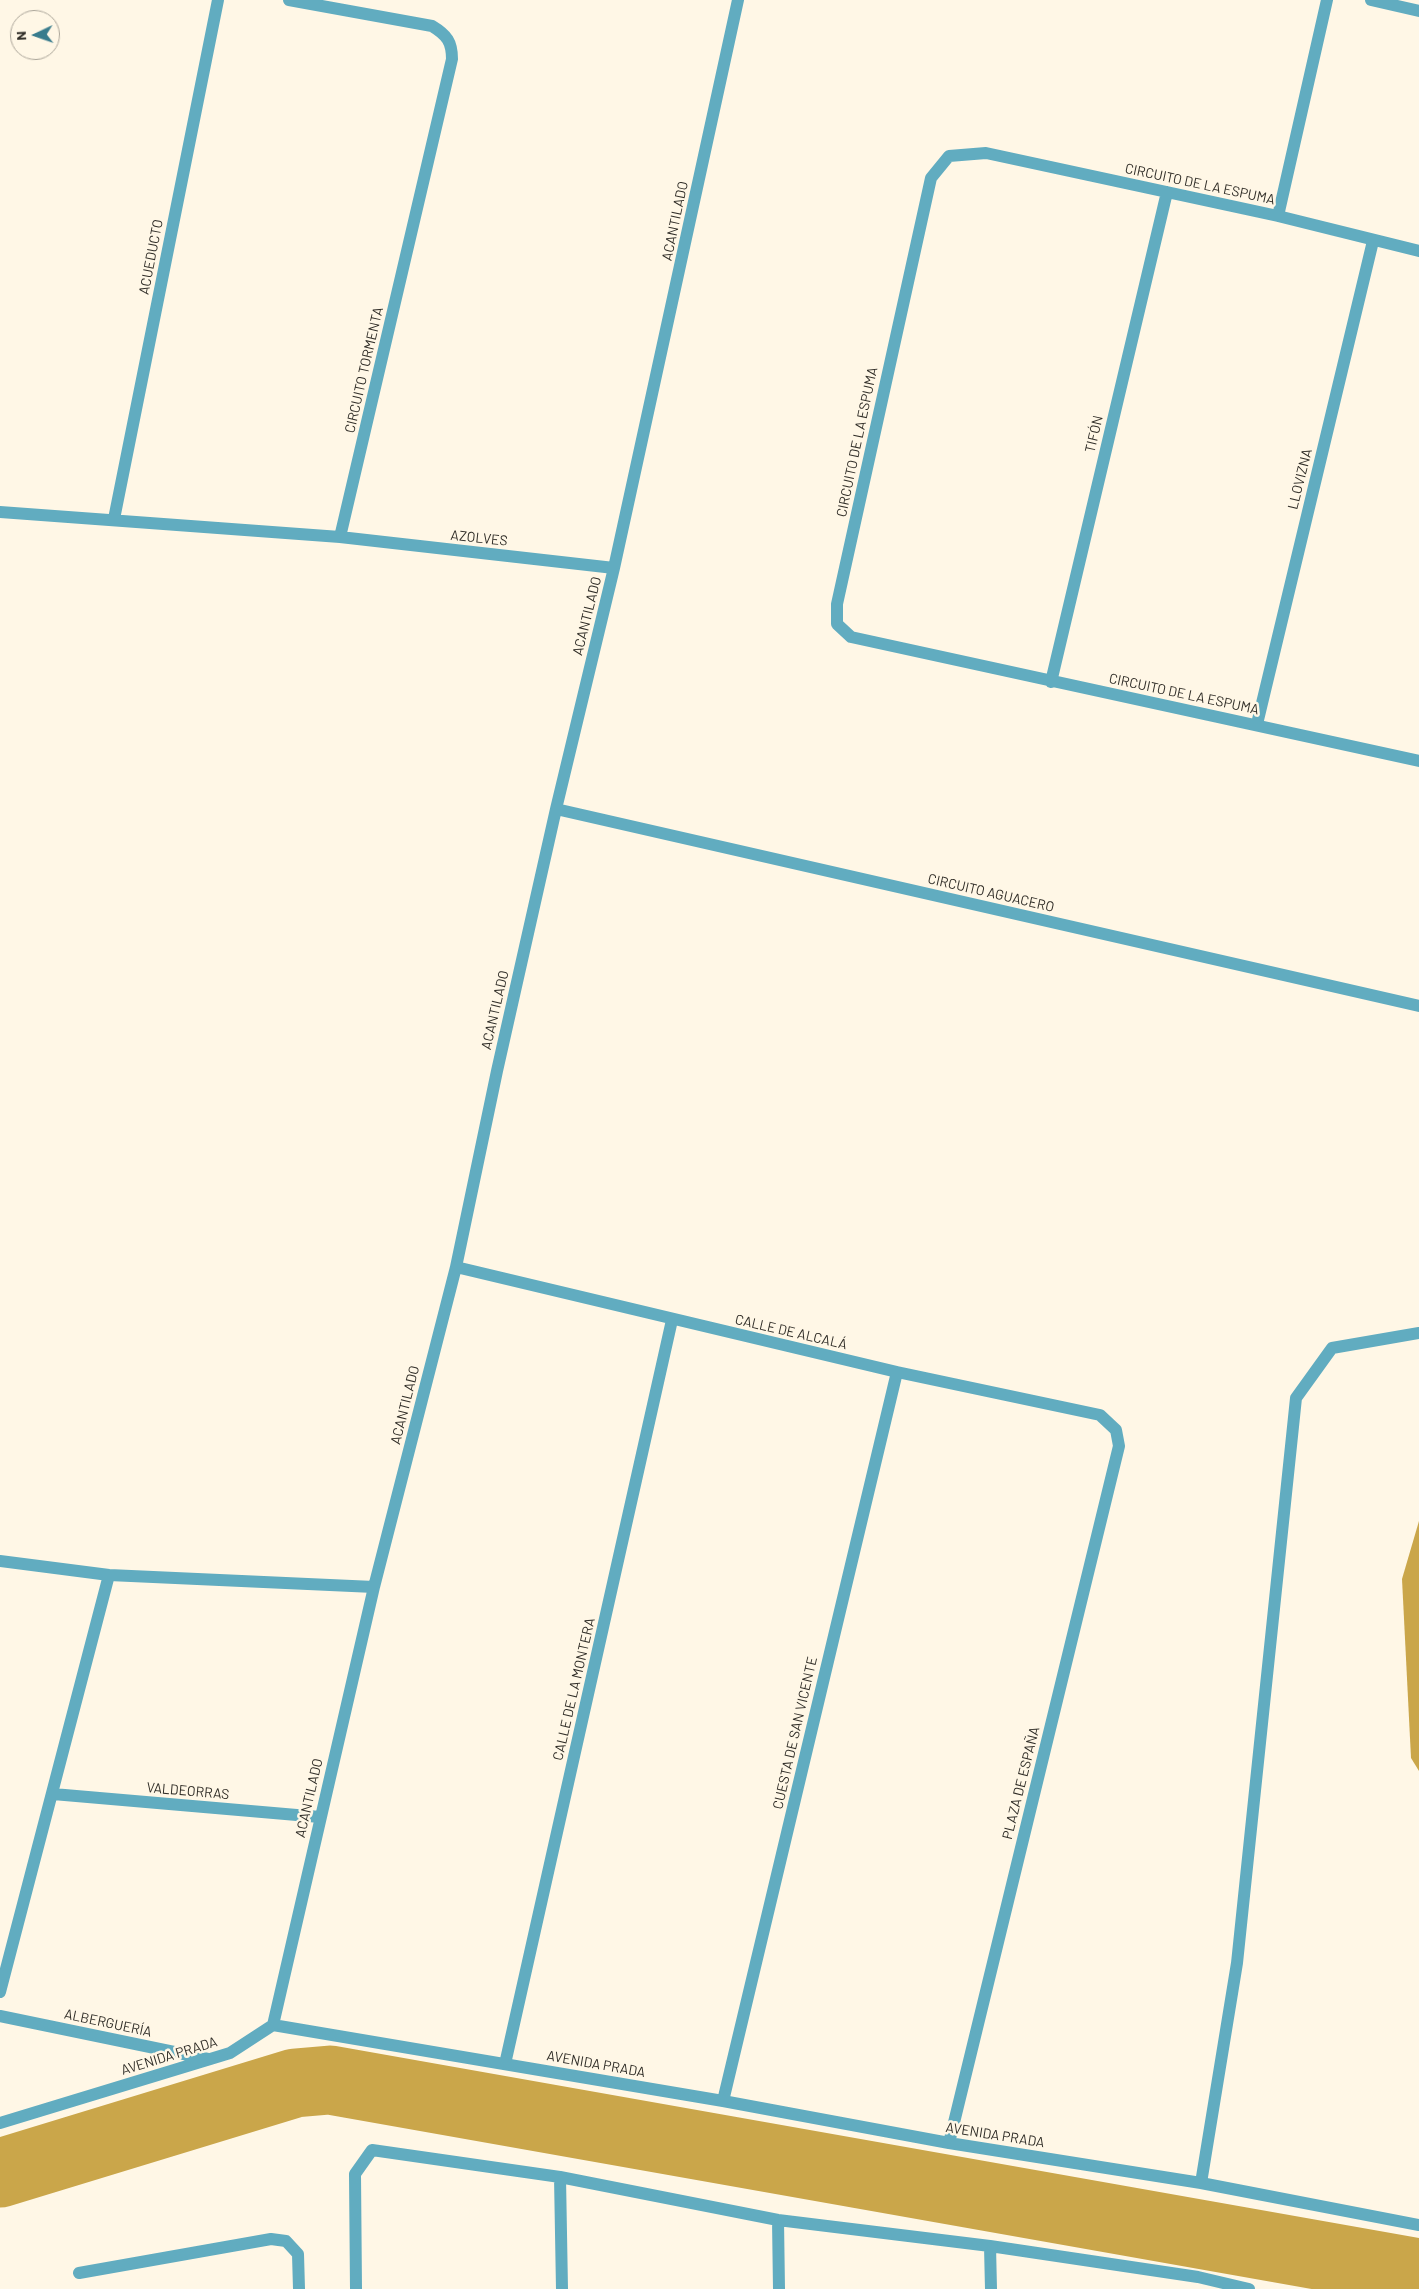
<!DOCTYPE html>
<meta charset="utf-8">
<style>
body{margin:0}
#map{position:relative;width:1419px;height:2289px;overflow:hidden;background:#fff7e6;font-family:Barlow,sans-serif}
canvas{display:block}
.north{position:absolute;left:10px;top:10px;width:50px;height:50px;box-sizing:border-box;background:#fff7e6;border:1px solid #aca69a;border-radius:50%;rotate:267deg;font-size:14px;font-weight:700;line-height:20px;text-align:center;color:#302d27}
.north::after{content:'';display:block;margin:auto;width:18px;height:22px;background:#397c8d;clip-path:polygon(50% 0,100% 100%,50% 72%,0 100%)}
</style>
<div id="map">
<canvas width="1419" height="2289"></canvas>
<div class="north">N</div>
</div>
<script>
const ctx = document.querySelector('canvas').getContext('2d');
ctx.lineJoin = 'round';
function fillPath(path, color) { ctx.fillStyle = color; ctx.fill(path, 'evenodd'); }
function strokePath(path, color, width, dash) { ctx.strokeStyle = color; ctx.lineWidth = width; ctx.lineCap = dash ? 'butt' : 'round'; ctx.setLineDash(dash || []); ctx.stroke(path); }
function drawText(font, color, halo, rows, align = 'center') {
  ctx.font = font + ' Barlow,sans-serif'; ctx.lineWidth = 5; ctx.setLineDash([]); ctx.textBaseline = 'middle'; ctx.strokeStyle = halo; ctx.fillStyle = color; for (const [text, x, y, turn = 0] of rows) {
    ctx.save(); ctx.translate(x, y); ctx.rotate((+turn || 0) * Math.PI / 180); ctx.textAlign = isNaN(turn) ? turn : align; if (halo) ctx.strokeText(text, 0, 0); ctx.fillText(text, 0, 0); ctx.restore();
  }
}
const water = new Path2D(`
 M1419,1521V1771L1411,1758L1402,1579Z`);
const river = new Path2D(`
 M0,2173L295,2083L330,2080L1419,2273`);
const minor = new Path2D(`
 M289,0L432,26C447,35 452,42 452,59L340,537
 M1371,0L1419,11
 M1278,216L1327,0
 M1419,251L1278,216L986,153L949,156L931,178L837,604V624L851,637L1419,761
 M0,512L340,537L614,568
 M114,519L218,0
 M1051,682L1167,192
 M1257,724L1373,241
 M556,809L1419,1006
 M456,1267L897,1372L1100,1415L1116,1430L1119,1446L949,2143
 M0,1561L109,1575L374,1587
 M53,1794L320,1817
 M0,1992L109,1575
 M0,2016L208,2059
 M273,2025L374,1587L456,1267L497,1071L556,809L614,568L738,0
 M505,2064L672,1320
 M723,2101L897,1372
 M0,2123L230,2053L273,2025L723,2101L949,2143L1201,2183L1419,2225
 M560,2177L562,2289
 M1201,2183L1237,1963L1296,1398L1332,1348L1419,1333
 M778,2220L779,2289
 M990,2246L991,2289
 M79,2273L271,2239L286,2241L298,2254L299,2289
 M356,2289L355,2174L372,2150L560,2177L778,2220L990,2246L1198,2277L1249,2289`);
const streetNames = [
 ["CIRCUITO DE LA ESPUMA",1200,184,12],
 ["ACANTILADO",675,221,-78],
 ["ACUEDUCTO",151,257,-79],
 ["CIRCUITO TORMENTA",364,370,-77],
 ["TIFÓN",1094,434,-77],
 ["CIRCUITO DE LA ESPUMA",857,442,-78],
 ["LLOVIZNA",1300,479,-76],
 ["AZOLVES",479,538,6],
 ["ACANTILADO",587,616,-76],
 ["CIRCUITO DE LA ESPUMA",1184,694,12],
 ["CIRCUITO AGUACERO",991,893,13],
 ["ACANTILADO",495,1010,-77],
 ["CALLE DE ALCALÁ",791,1332,13],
 ["ACANTILADO",405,1405,-76],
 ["CALLE DE LA MONTERA",574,1689,-77],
 ["CUESTA DE SAN VICENTE",795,1733,-77],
 ["PLAZA DE ESPAÑA",1021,1783,-76],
 ["VALDEORRAS",188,1791,5],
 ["ACANTILADO",309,1798,-77],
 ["ALBERGUERÍA",108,2023,12],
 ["AVENIDA PRADA",169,2056,-17],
 ["AVENIDA PRADA",596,2064,10],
 ["AVENIDA PRADA",995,2135,9]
];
fillPath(water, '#caa64a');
strokePath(river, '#caa64a', 69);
strokePath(minor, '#61acc0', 12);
drawText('14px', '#302d27', '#fff7e6', streetNames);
</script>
